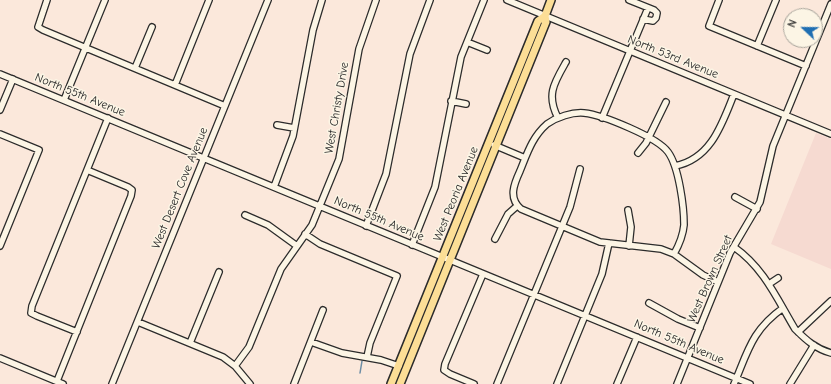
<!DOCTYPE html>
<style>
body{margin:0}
#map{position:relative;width:831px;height:384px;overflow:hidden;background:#fbe8db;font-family:"Comic Neue",sans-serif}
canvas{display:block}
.north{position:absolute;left:783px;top:8px;width:40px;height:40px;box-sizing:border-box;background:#fcf5e5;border:1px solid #a8a49b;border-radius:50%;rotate:292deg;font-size:11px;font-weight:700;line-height:16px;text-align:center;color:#2b2b2b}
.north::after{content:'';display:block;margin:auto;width:14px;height:18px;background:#1f6fb2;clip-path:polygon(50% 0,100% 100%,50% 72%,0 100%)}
</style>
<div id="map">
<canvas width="831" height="384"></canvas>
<div class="north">N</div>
</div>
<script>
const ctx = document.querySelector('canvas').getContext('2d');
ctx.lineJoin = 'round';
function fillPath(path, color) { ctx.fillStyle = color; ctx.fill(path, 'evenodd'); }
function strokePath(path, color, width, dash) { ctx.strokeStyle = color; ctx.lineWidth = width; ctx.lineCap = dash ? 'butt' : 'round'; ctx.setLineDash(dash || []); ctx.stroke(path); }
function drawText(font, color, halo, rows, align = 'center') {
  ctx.font = font + ' "Comic Neue",sans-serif'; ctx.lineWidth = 3; ctx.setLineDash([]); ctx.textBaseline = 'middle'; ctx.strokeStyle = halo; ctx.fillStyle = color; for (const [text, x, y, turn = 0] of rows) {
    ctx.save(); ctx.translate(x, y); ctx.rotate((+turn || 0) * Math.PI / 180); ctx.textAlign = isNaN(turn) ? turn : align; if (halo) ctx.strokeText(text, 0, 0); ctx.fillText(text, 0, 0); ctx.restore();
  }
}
const built = new Path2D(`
 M816,133L831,139V269L771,244Z`);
const stream = new Path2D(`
 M360,373L362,361`);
const minor = new Path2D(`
 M47,0L38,27L43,30L225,106
 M507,0L831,134
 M629,0L654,10L657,13L656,18L653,21L643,19
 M719,0L709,26L806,66
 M467,42L487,50
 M757,46L776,0
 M135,68L152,27
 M0,74L750,384
 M175,85L209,0
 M64,100L105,0
 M451,101L466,104
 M0,110L13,79
 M558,118C546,95 554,83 566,62
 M602,118L648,8
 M277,125L294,128
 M0,134L39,150L0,246
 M494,145L525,158
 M638,153L646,143L666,102
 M675,166C711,159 722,124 734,94
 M274,187L293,136L313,30L322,0
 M735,197L757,209
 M628,210L631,227L629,246
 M245,215L268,225L297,246
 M366,226L386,174L410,54L430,0
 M305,234L320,244L397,276L370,343L367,357
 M495,239L508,214L517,206
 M412,245L435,187L461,57L484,0
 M734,247C764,268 777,299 795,329C806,340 816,349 831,353
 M674,254C679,245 683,236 684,225C684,207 679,167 668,152C657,137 603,115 584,113C572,112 557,117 547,124C532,137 527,154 520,171C514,184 508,198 521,209L600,242L661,249L674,254L703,275L718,282
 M769,284L778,278
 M649,303L678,319L700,328
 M138,322L223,357L235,366L250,384
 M77,332L37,316L31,313L32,306L108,118
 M798,332L831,301
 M311,342L342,353L381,360L399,366
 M190,343L219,272
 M0,358L63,384
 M235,366L249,347L281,269L312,225L339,159L359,49L376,0
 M57,381L131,196L132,190L128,187L87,170
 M112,384L268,0
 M294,384L323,310
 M474,384L450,374L444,370L445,364L483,274
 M497,384L570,207L580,169
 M557,384L602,274L609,243
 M617,384L637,337
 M677,384L730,253L760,202L773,146L831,4
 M734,384C748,351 752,330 783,308
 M790,384L814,345`);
const major = new Path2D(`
 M391,384L538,21L545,16
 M400,384L546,22L545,16L551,0`);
const streetNames = [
 ["North 53rd Avenue",673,57,22],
 ["North 55th Avenue",80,95,22],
 ["West Christy Drive",337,108,-80],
 ["West Desert Cove Avenue",180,188,-68],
 ["West Peoria Avenue",456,194,-68],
 ["North 55th Avenue",379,219,23],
 ["West Brown Street",710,279,-66],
 ["North 55th Avenue",679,342,23]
];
fillPath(built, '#f6dad1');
strokePath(stream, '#6d8da5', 1.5);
strokePath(minor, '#2b2b2b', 8);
strokePath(major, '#2b2b2b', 10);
strokePath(minor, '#fcf5e5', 5.5);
strokePath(major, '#fcde96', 7);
drawText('12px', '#2b2b2b', '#fcf5e5', streetNames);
</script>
